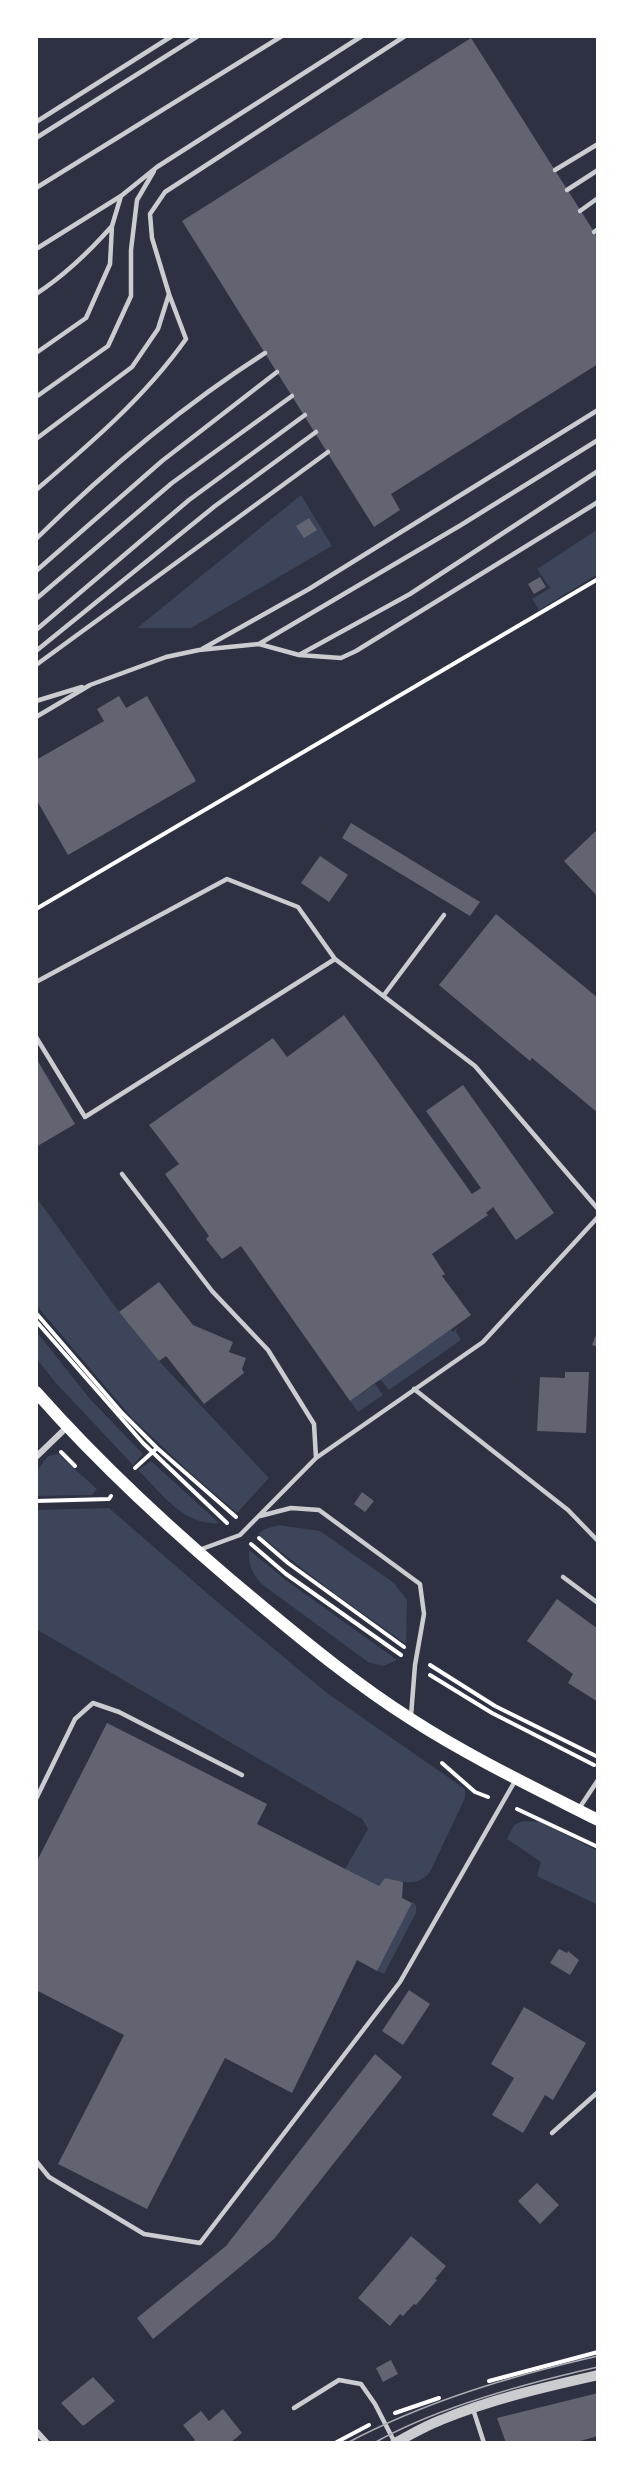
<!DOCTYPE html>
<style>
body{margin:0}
#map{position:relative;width:634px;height:2479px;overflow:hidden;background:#2d3142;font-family:Poppins,sans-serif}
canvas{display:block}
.frame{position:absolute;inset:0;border:38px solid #fff;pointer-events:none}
</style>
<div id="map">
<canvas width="634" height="2479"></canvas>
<div class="frame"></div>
</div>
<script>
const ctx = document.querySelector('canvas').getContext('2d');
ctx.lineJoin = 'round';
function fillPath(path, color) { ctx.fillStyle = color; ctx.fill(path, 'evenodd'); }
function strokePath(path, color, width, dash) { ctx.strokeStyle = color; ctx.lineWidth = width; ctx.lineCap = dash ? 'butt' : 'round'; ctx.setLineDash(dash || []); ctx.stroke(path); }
const green = new Path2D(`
 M301,495L332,546L191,628H137Z
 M598,529V574L539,610L532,599L550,588L537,569Z
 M36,1197L119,1312L159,1361L269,1478L237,1513L186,1469L132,1418L36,1305Z
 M457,1328L456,1332L461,1340L389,1390L380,1379L451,1329L453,1332Z
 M36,1331L90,1399L143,1454L133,1465L55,1382L36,1358Z
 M375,1384L383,1395L358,1412L350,1401Z
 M58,1454L97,1489L92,1495L36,1496V1472L48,1456Z
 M151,1461L219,1523C184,1526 161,1493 138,1470Z
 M109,1508L215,1600L327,1693L465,1789V1798L430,1872C418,1887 403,1882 385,1878L379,1886L345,1869L368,1829L362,1819L36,1629V1510Z
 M279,1525L320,1531L394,1583L407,1600L406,1644L331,1591L258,1534L265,1529Z
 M249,1550L287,1581L397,1660L383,1666L368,1662L267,1588C254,1579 248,1567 249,1550Z
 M524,1821L540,1822L598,1851V1905L537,1876L541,1862L507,1839L514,1825Z
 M413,1901L416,1906V1913L384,1974L377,1971Z`);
const building = new Path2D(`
 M471,38L598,238V364L391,494L400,510L374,527L182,221Z
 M309,518L317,530L304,538L296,526Z
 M540,577L546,587L534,594L528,584Z
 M119,696L126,708L147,696L196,781L68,855L36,799V760L104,721L97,709Z
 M351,823L480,902L470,916L342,838Z
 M598,829V897L564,861Z
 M320,856L348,875L329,902L301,883Z
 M496,914L598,998V1113L532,1058L530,1061L439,985Z
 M344,1015L472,1194L481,1188L426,1111L463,1085L554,1213L516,1240L493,1207L486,1213L488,1215L432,1254L445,1274L442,1276L471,1315L350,1401L241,1246L222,1259L206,1239L209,1236L165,1174L179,1164L149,1125L273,1038L287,1057Z
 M36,1058L75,1124L36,1147Z
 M159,1282L193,1325L233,1342L229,1352L246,1358L242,1369L244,1373L204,1404L166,1356L159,1361L119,1312Z
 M598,1330V1347L592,1345Z
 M565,1372H589L586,1433L537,1431L540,1377L565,1378Z
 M362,1492L374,1501L365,1512L354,1504Z
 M557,1599L598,1629V1702L568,1683L573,1674L527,1641Z
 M107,1723L267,1804L257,1824L379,1886L385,1878L403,1882L402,1898L412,1903L377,1971L357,1960L292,2093L225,2058L147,2209L58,2164L124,2035L36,1990V1863Z
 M559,1949L567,1953L568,1951L579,1960L570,1975L550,1963Z
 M409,1990L430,2004L403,2045L382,2031Z
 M524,2007L586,2043L553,2100L545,2095L523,2133L492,2115L514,2078L491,2064Z
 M375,2054L402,2077L274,2239L153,2339L137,2318L226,2246Z
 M537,2183L559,2205L540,2224L518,2201Z
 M411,2236L446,2266L435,2279L437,2280L416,2305L414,2304L403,2316L400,2314L390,2326L358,2298Z
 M391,2360L398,2374L383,2382L376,2368Z
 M93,2377L115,2401L83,2426L61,2403Z
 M598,2393V2436L573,2443H506L497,2418Z
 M223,2409L242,2433L230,2443H191L195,2440L183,2425L201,2411L209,2421Z`);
const path = new Path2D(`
 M36,909L598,579
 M36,1313L122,1413L157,1448L135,1468
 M36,1321L143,1443L227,1523
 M157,1448L236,1517
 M61,1452L75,1466
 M36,1501L109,1499L111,1496
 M259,1538L288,1563L404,1647
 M251,1544L286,1574L401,1655
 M430,1665L495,1706L598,1757
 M430,1675L492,1713L594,1765
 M442,1763L475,1792L488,1797
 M517,1809L598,1847
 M489,2381L598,2352
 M395,2413L439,2398
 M335,2443L369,2425`);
const service = new Path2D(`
 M36,122L172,36
 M36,138L198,36
 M555,170L598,144
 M36,188L282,36
 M567,190L598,170
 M580,211L598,198
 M594,232L598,229
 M36,249L121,196L157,167L362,36
 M36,294C65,275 89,252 112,226
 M36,353L86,318L110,264L112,226L121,196
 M36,397L108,346L131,296V250L137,200L154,171
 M36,439L132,367L158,329L169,294L152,238L150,214L165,192L405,36
 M36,490C90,444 145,397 186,339L169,294
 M36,539C104,472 184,405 265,353
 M36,571L162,461L277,372
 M36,599L172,483L292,396
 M36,630L189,500L305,415
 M259,644L461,525L598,440
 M202,649L309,589L598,410
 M36,651L215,506L316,432
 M299,655L410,594L598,471
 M36,665L328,452
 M36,701L82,687
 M36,717L90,685L166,657L199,650L259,644L299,655L341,658L356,651L598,502
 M36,982L227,879L298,907L335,959L475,1066L598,1209
 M384,995L444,915
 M36,1037L85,1117L335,959
 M122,1174L212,1291L268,1350L314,1424L316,1458
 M414,1389L568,1510L598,1541
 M260,1516L291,1508L319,1510L420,1584L424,1614L415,1665L411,1716
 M199,1550L240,1535L316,1458L483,1342L598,1217
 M563,1577L598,1603
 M36,1799L75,1719L93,1703L119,1712L242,1775
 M578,1810L598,1780
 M552,2133L598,2092
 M36,2161L49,2177L144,2234L200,2243L400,1982L515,1781
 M294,2408L339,2380L361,2384L375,2404L395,2443
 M473,2409L484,2443`);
const minor = new Path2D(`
 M36,1457L67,1427
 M36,2431L47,2443`);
const tertiary = new Path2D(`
 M395,2443C410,2435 425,2426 441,2420C491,2399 545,2387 598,2375`);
const secondary = new Path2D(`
 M36,1392C105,1470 183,1541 263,1607C310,1646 359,1686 411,1719C470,1757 535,1788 598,1820`);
const tram = new Path2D(`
 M347,2443C426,2401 511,2376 598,2356
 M374,2443C437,2407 527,2383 598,2367`);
fillPath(green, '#3c4559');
fillPath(building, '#626471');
strokePath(path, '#fff', 4);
strokePath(service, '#caccd0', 4.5);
strokePath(minor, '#caccd0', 6);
strokePath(tertiary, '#caccd0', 10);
strokePath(secondary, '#fff', 12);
strokePath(tram, '#abadb3', 1.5);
</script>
